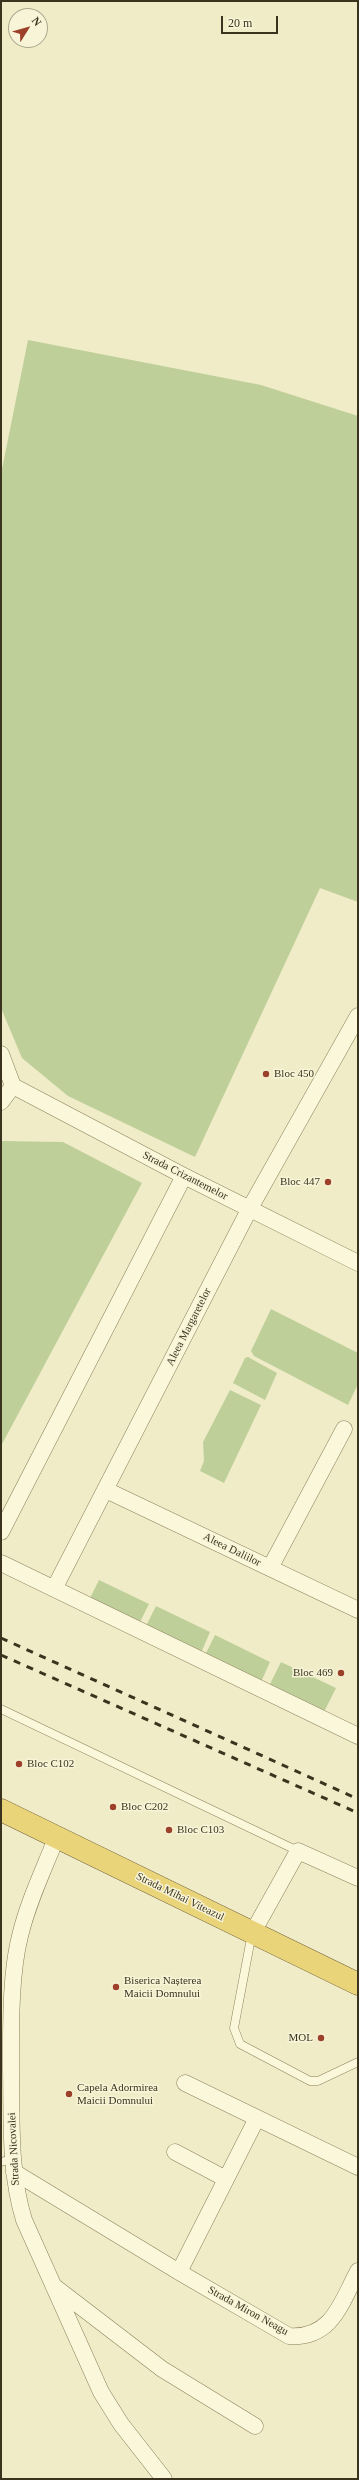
<!DOCTYPE html>
<meta charset="utf-8">
<style>
body{margin:0}
#map{position:relative;width:359px;height:2480px;overflow:hidden;background:#f0ecc7;font-family:Georgia,serif}
canvas{display:block}
.frame{position:absolute;inset:0;border:2px solid #3c331f;pointer-events:none}
.north{position:absolute;left:8px;top:8px;width:40px;height:40px;box-sizing:border-box;background:#f7f4d7;border:1px solid #aca78d;border-radius:50%;rotate:53deg;font-size:11px;font-weight:700;line-height:16px;text-align:center;color:#3c331f}
.north::after{content:'';display:block;margin:auto;width:14px;height:18px;background:#9d402a;clip-path:polygon(50% 0,100% 100%,50% 72%,0 100%)}
.scale{position:absolute;left:221px;top:16px;width:57px;height:18px;box-sizing:border-box;border:2px solid #3c331f;border-top:0;padding-left:5px;font-size:12px;line-height:14px;white-space:nowrap;color:#3c331f;-webkit-text-stroke:3px #f7f4d7;paint-order:stroke}
</style>
<div id="map">
<canvas width="359" height="2480"></canvas>
<div class="frame"></div>
<div class="north">N</div>
<div class="scale">20 m</div>
</div>
<script>
const ctx = document.querySelector('canvas').getContext('2d');
ctx.lineJoin = 'round';
function fillPath(path, color) { ctx.fillStyle = color; ctx.fill(path, 'evenodd'); }
function strokePath(path, color, width, dash) { ctx.strokeStyle = color; ctx.lineWidth = width; ctx.lineCap = dash ? 'butt' : 'round'; ctx.setLineDash(dash || []); ctx.stroke(path); }
function drawText(font, color, halo, rows, align = 'center') {
  ctx.font = font + ' Georgia,serif'; ctx.lineWidth = 3; ctx.setLineDash([]); ctx.textBaseline = 'middle'; ctx.strokeStyle = halo; ctx.fillStyle = color; for (const [text, x, y, turn = 0] of rows) {
    ctx.save(); ctx.translate(x, y); ctx.rotate((+turn || 0) * Math.PI / 180); ctx.textAlign = isNaN(turn) ? turn : align; if (halo) ctx.strokeText(text, 0, 0); ctx.fillText(text, 0, 0); ctx.restore();
  }
}
const green = new Path2D(`
 M28,340L261,385L358,416V902L320,888L195,1157L68,1096L22,1058L1,1008V474Z
 M1,1141L63,1142L142,1183L1,1446Z
 M271,1309L358,1353V1384L348,1405L254,1356L251,1351Z
 M248,1357L277,1373L265,1400L233,1383L245,1358Z
 M230,1390L261,1405L224,1483L200,1471L204,1461L203,1442Z
 M99,1580L149,1604L139,1624L89,1600Z
 M156,1606L210,1632L201,1653L146,1626Z
 M215,1635L270,1662L261,1682L205,1655Z
 M281,1662L336,1688L324,1712L269,1686Z`);
const service = new Path2D(`
 M1,1709L298,1851
 M252,1933L234,2028L240,2044L310,2081H318L358,2062
 M1,2162L12,2159`);
const minor = new Path2D(`
 M1,1054L13,1086
 M13,1086L184,1176L358,1263
 M1,1102L13,1086
 M106,1490L358,1610
 M1,1532L184,1176
 M1,1563L358,1736
 M270,1568L344,1429
 M54,1589L250,1208L358,1016
 M57,1836C44,1869 28,1902 20,1936C10,1975 11,2030 11,2070C12,2121 9,2171 24,2220L101,2392L121,2424L164,2479
 M253,1932L298,1851L358,1878
 M185,2083L358,2167
 M175,2152L226,2179
 M14,2172L179,2272L289,2336C332,2339 341,2303 358,2271
 M179,2272L257,2118
 M55,2287L162,2369L255,2426`);
const trunk = new Path2D(`
 M1,1810L358,1984`);
const rail = new Path2D(`
 M1,1638L358,1799
 M1,1655L358,1813`);
const markers = [
 [266,1074,4,"#9d402a"],
 [328,1182,4,"#9d402a"],
 [341,1673,4,"#9d402a"],
 [19,1764,4,"#9d402a"],
 [113,1807,4,"#9d402a"],
 [169,1830,4,"#9d402a"],
 [116,1987,4,"#9d402a"],
 [321,2038,4,"#9d402a"],
 [69,2094,4,"#9d402a"]
];
const poiNames = [
 ["Bloc 450",274,1074],
 ["Bloc 447",320,1182,"right"],
 ["Bloc 469",333,1673,"right"],
 ["Bloc C102",27,1764],
 ["Bloc C202",121,1807],
 ["Bloc C103",177,1830],
 ["Biserica Nașterea",124,1981],
 ["Maicii Domnului",124,1994],
 ["MOL",313,2038,"right"],
 ["Capela Adormirea",77,2088],
 ["Maicii Domnului",77,2101]
];
const streetNames = [
 ["Strada Crizantemelor",185,1176,27],
 ["Aleea Margaretelor",189,1327,-63],
 ["Aleea Daliilor",232,1550,26],
 ["Strada Mihai Viteazul",180,1897,26],
 ["Strada Nicovalei",14,2149,-93],
 ["Strada Miron Neagu",248,2311,29]
];
fillPath(green, '#becf9a');
strokePath(service, '#8c7f5b', 9);
strokePath(minor, '#8c7f5b', 17);
strokePath(trunk, '#5a4c2f', 23);
strokePath(service, '#faf7db', 8);
strokePath(minor, '#faf7db', 16);
strokePath(trunk, '#ead47a', 22);
strokePath(rail, '#3c331f', 3, [7, 7]);
for (const [x, y, r, color] of markers) { const dot = new Path2D(); dot.arc(x, y, r, 0, 2 * Math.PI); ctx.fillStyle = color; ctx.fill(dot); strokePath(dot, '#f7f4d7', 1.5); }
drawText('11px', '#3c331f', '#f7f4d7', poiNames, 'left');
drawText('11px', '#3c331f', '#f7f4d7', streetNames);
</script>
